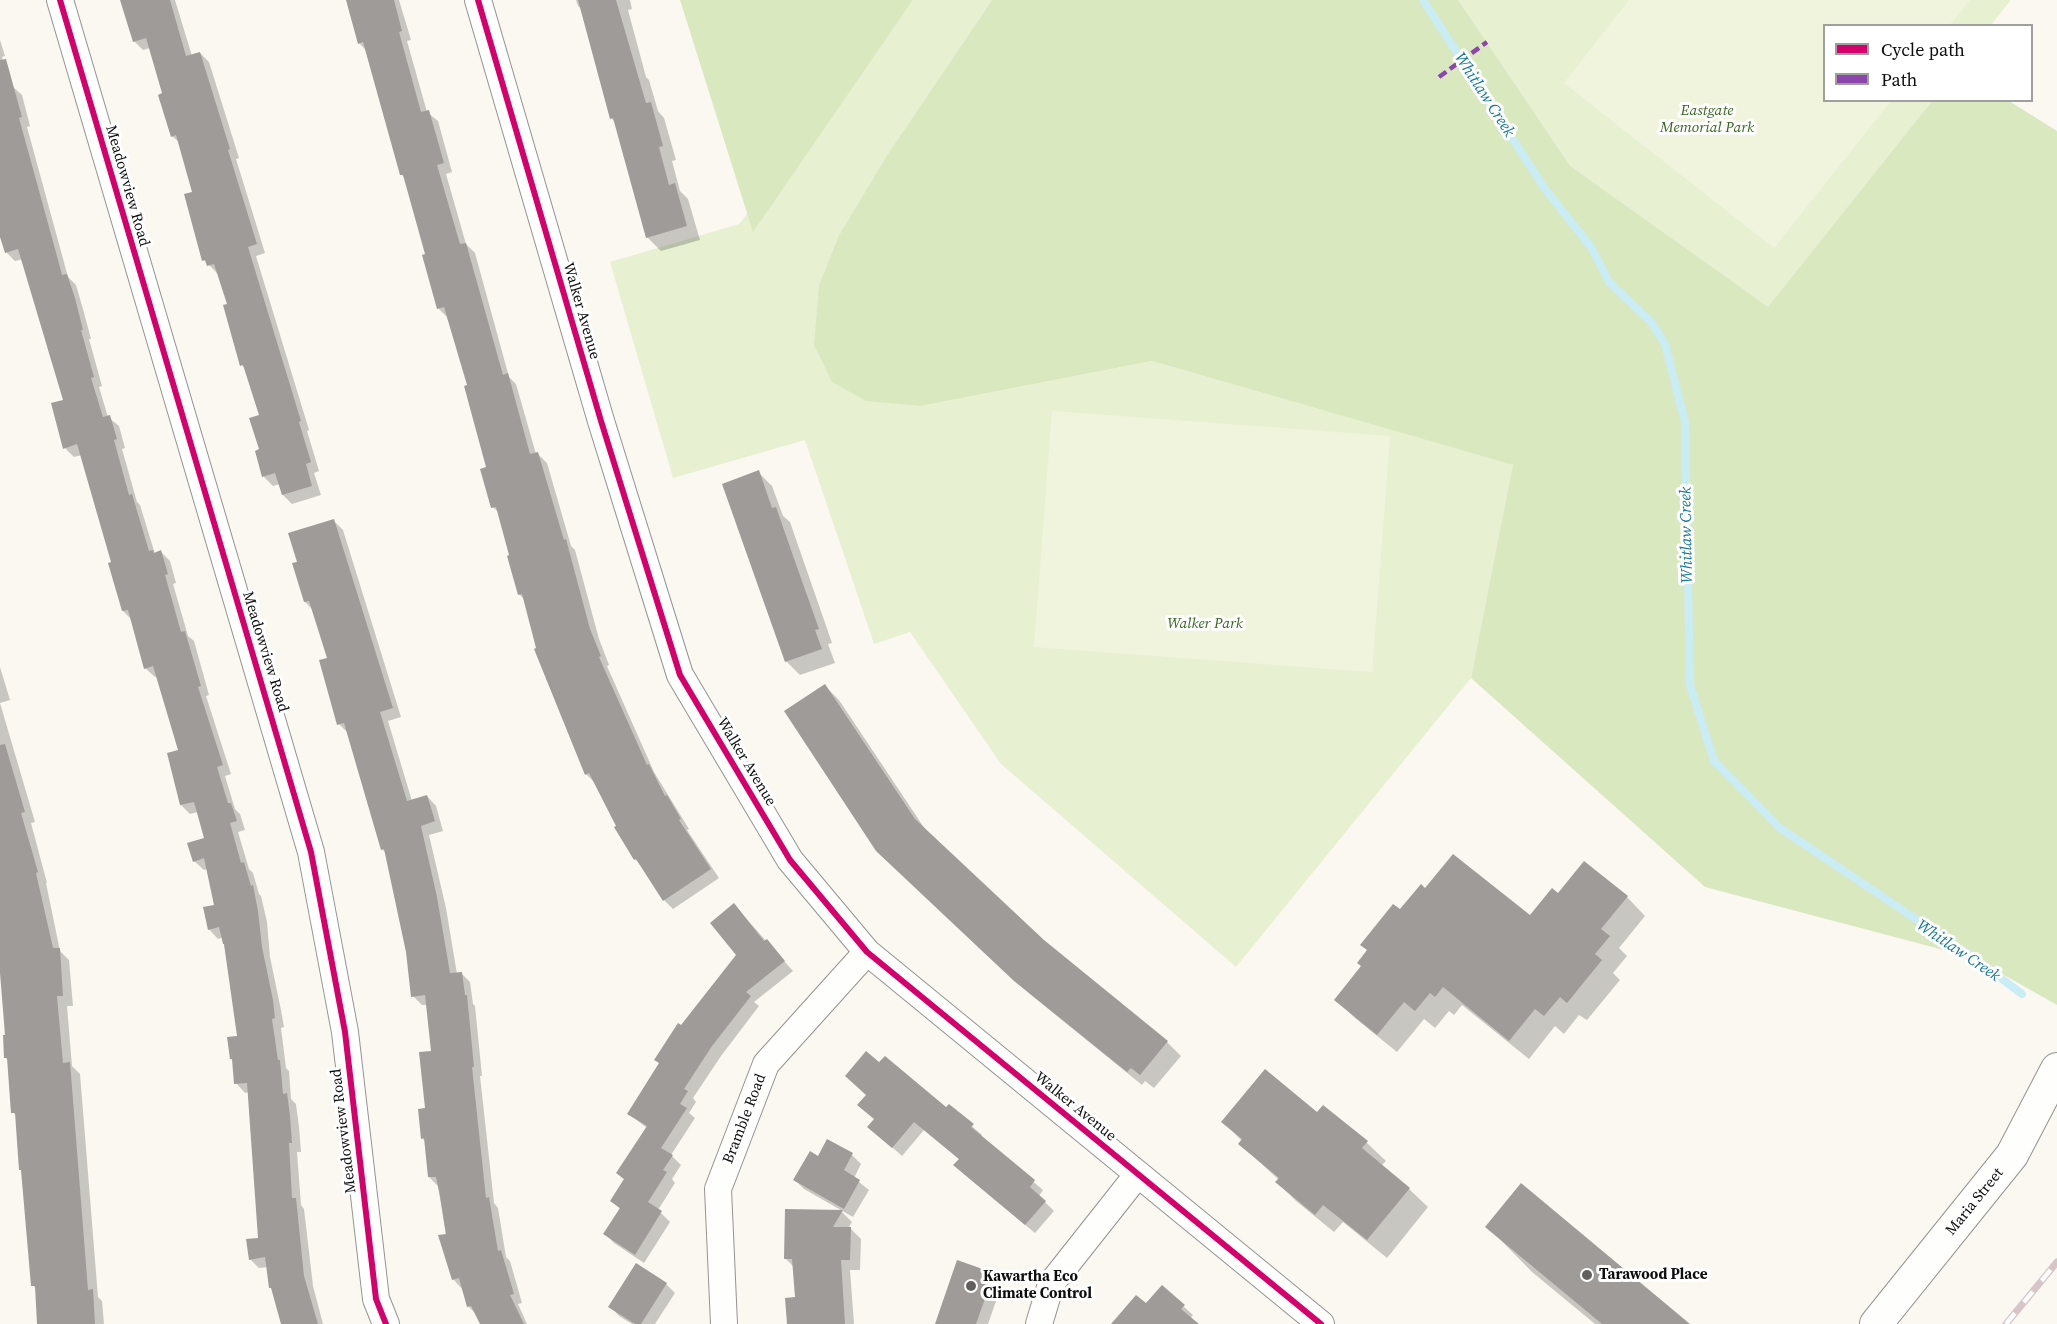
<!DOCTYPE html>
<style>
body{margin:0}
#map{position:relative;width:2057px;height:1324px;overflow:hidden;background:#fbf8f2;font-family:"Source Serif 4",serif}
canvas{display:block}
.legend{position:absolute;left:1823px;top:24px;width:210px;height:78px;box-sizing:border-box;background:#fff;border:2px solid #9f9f9f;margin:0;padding:8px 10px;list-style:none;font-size:18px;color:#0e0e0e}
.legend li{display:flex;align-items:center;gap:12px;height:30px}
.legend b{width:30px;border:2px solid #9f9f9f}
</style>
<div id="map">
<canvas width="2057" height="1324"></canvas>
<ul class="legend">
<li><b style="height:8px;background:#d6006c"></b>Cycle path</li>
<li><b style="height:8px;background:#8e44ad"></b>Path</li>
</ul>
</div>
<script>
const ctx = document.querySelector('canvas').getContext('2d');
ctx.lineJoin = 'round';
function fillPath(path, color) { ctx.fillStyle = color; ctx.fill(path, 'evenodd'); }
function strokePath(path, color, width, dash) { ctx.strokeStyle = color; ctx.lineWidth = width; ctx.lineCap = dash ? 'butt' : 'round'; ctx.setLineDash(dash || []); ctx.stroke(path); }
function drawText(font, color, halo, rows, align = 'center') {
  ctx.font = font + ' "Source Serif 4",serif'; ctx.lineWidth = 6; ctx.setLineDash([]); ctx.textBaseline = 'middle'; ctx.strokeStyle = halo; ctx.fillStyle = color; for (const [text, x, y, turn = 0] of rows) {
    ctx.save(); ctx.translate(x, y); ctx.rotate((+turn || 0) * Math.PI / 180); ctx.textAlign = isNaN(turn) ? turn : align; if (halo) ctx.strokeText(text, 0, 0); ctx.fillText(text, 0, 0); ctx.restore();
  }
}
const green = new Path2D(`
 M913,0H992L887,155L839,235L819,285L921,406L1152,361L1514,465L1471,678L1236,967L1001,764L910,632L874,644L805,440L673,478L610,262L739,224L854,85Z
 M1327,0H2011L1991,25L1824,26V100L1932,101L1768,308Z`);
const forest = new Path2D(`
 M680,0H913L753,232Z
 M992,0H1458L1570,166L1768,307L1932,101H2009L2057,131V1005L1974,958L1705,887L1471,678L1513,465L1152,361L921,406L866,401L832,382L814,345L819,285L839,235L887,155Z`);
const pitch = new Path2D(`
 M1629,0H1970L1950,25L1824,26V100L1891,101L1774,248L1564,83Z
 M1052,411L1390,436L1372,672L1034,647Z`);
const shadow = new Path2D(`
 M121,0H175L192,56L200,53L209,62L239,158L236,159L265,253L256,256L309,430L307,431L319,471L314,473L321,495L292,504L283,495L280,484L273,486L264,477L256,452L260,450L261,416L246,370L242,365L229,305L218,274L204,260L194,193L180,143L172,136L164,94L150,48L143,50L134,41Z
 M347,0H399L411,40L407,41L427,112L438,121L452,172L446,174L466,244L475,253L509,377L516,384L536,454H538L547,463L571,546L575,550L599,639L609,665L607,666L654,772L689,829L687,830L719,878L673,909L664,900L643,868L635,859L595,783L586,774L538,649L525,600L519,594L500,514L493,507L488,468L469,386L447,317L438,308L427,255L405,178L402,175L367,51L359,43Z
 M576,0H630L632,9L628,10L646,77L649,80L658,111L664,118L676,160L672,161L680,191L688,199L700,240L661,251L647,237L615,122L611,118L583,11L578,6Z
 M0,40L5,56L2,57L10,86H12L22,95L30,126L27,127L68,277L76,285L83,309L91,339H89L102,386L99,387L108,417L119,426L125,448L122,449L137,502L140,505L155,554L161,552L170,561L176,583L173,584L188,636L194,641L209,695L206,696L231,774L225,776L235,809L240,814L245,830L238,832L249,869L253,873L259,894L261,896L267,922L270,957L281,1010L284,1027L281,1028L286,1068L289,1071L291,1099L296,1104L299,1127L301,1152H297L301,1205L304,1209L313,1286L323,1324H282L268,1267L259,1268L250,1259L259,1239L249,1092L245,1093L236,1083L234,1061L231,1059L239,1037L223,937L218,939L209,929L216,906L208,869L204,870L194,861L206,839L198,812L190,814L181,805L180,751L158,676L155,677L145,668L132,620L123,611L113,563L82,455L74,457L65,448V401L23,259L15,261L6,252L0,232Z
 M758,472L772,486L783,516L790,522L832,643L828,644L835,663L800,675L786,661Z
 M334,521L343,530L401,717L388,721L412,801L427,796L436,806L443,831L429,835L446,908L457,974L461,973L470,982L473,1004L475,1006L482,1076H480L494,1203L498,1208L506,1257L510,1261L522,1303L518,1304L527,1324H482L478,1316L468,1306L462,1289L453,1279L438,1186L429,1177L425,1141L422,1138L433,1053L427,1005H422L413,996L408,951L387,854L382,849L348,733L339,724L329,659L313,610L305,602L299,563Z
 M0,667L10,700L0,703L35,822L31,823L47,883H46L60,951L69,960L73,1006H67L72,1066L80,1074L98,1297L102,1301L104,1324H39L36,1289L33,1285L16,1116L13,1112L9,1061L6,1058V1037L0,953Z
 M825,686L839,700L927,832L1043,941L1167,1042L1181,1056L1154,1088L1145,1081L1142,1085L1030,994L891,864Z
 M1425,890L1530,917L1558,895L1627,897L1645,916L1619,948L1627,956L1613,973L1620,980L1587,1020L1579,1015L1564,1034L1555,1026L1529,1059L1462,1005L1454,1015L1449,1011L1435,1028L1424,1019L1397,1052L1355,1018L1336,1000L1363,967L1401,911Z
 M734,905L793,971L754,1002L759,1006L721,1056L693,1098L696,1102L689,1113L695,1118L671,1155L681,1165L672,1179L675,1183L658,1210L670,1222L644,1263L614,1243L605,1234L620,1209L612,1201L625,1180L618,1173L647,1128L629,1114L682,1028L738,955Z
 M949,1106L982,1135L980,1137L1043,1190L1039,1196L1054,1211L1035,1233L964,1174L955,1165L960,1160L924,1130L902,1156L869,1127L946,1109Z
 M1323,1107L1367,1143L1386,1161L1381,1166L1409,1189L1428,1207L1387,1258L1343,1222L1334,1232L1296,1201L1277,1182L1279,1180L1240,1144L1242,1141L1223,1122L1317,1114Z
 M828,1141L852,1155L861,1164L854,1178L869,1190L853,1217L804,1189L795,1180L818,1158Z
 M787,1211L842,1212L852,1222L849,1227L861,1239L860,1270H850L854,1324H788L797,1299L794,1267L785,1258Z
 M1487,1226L1688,1324H1595L1532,1272Z
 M993,1274L1002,1284L988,1324H937Z
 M666,1284L675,1293L655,1324H632L619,1316L610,1306Z
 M1162,1287L1193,1315L1190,1319L1197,1324H1127Z`);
const stream = new Path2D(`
 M1423,0L1545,189L1591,247L1609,282L1651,322L1665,344L1685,422L1690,685L1714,761L1780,828L1974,958L2022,994`);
const building = new Path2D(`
 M120,0H170L186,56L200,52L230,149L228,150L257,244L248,247L301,421L299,422L311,462L306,464L312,486L282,495L275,473L262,477L255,451L259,449L249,418L259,415L243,365L240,366L233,341L223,305L227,304L214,264L207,266L205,260L202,261L184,194L192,192L176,135L171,137L158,95L162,93L146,38L133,42Z
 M346,0H394L402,31L399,32L421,112L429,110L444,163L437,165L460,244L466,243L503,375L508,373L530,454L538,452L564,540L566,539L590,629L601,656L599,657L647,765L649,764L665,796L667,795L681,819L679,820L711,869L663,901L636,859L634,860L614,827L616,826L589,773L585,775L534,649L536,648L522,594L518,595L507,556L509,555L496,507L491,508L480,469L486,467L464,386L467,385L444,307L437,309L422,255L425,254L403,175H400L363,42L358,44Z
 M578,0H616L646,103L651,102L663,146L659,147L669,185L675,183L687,226L646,238L613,118L610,119Z
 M6,59L22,117L19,118L57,256L62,275L67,274L75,298L83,330H81L94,377L91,378L103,417L110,415L117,439L114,440L129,495L132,494L149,551L153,550L154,553L161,550L168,574L165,575L181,632L185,631L201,686L198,687L223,765L217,767L228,803H231L237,821L230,823L241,863L244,862L251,886L253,885L258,911L262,947L273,1000L275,1018L272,1019L278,1060H280L283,1094L287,1093L290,1116L292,1143H289L292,1198H296L304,1276L318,1324H281L271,1288H269L265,1257L249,1260L246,1239L258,1238L247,1083L234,1084L232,1059H230L227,1037L237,1036L224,944H223L219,927L208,930L203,907L214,905L204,858L193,862L187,843L204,838L194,802L180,805L167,753L178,750L153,666L144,669L128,610L122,611L108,563L111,562L77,444L63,449L51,403L63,400L18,249L5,253L0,237V60Z
 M759,470L772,508L776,507L791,550L819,629L815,630L822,649L785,662L722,484Z
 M334,519L393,708L380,712L407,801L427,795L435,821L421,826L437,897L450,973L462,972L465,995H467L474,1067H472L486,1198L489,1197L498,1251L501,1250L514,1294L510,1295L524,1324H480L471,1306L467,1307L459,1278L452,1280L438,1235L446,1234L440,1196L436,1177H428L424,1138L421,1139L418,1109L425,1108L419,1052L431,1051L425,995L411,997L406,952L384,849L381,850L344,723L337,725L319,660L327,658L309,601L304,602L292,563L297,562L288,533Z
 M825,684L915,819L1044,940L1168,1041L1140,1075L1131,1068L1127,1072L1014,981L876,851L784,711Z
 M5,744L25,812L21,813L38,872L36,873L53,948H60L63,996H57L63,1063L70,1062L88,1290L93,1289L95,1324H37L35,1286H31L21,1170H19L15,1113H11L7,1058H4L3,1035H5L0,973V745Z
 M1453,854L1530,915L1552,888L1558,893L1584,861L1628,896L1601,929L1610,936L1595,954L1602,960L1567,1003L1560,997L1544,1016L1535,1009L1509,1041L1443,987L1435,997L1430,993L1415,1011L1404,1002L1377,1035L1334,1000L1361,966L1357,963L1367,950L1360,945L1393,904L1400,909L1421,884L1425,888Z
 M734,903L764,941L767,939L785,961L746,992L751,996L712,1046L684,1089L688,1091L680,1104L687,1108L661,1148L673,1155L663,1170L667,1172L648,1202L662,1211L635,1255L603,1234L620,1208L610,1201L624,1179L616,1173L647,1126L627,1114L659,1063L654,1060L678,1023L681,1025L736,955L710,923Z
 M866,1051L879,1062L885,1056L946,1107L949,1104L974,1124L971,1127L1035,1180L1030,1187L1046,1201L1025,1225L953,1165L959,1159L914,1122L892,1148L867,1127L874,1119L857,1105L866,1095L845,1076Z
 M1265,1069L1317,1112L1323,1105L1368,1141L1362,1148L1410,1188L1367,1240L1323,1205L1315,1215L1275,1182L1279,1178L1238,1144L1242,1139L1221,1122Z
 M827,1139L853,1153L844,1170L860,1180L844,1209L793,1180L810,1151L818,1156Z
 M1521,1183L1690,1324H1602L1485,1227Z
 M785,1209L843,1210L833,1227H851L850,1260H841L845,1324H787L785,1298L795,1297L792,1259H784Z
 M957,1260L994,1273L976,1324H935Z
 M636,1263L667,1283L641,1324H635L608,1307Z
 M1162,1285L1185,1305L1181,1309L1199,1324H1111L1136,1295L1146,1303Z`);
const minor = new Path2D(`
 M60,0L311,852L345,1032L376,1299L386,1324
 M478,0L601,421L680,675L790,860L867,952L1321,1324
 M724,1324L718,1189L766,1064L867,952
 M1039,1324L1051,1284L1138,1174`);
const tertiary = new Path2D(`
 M1876,1324L2012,1155L2057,1069`);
const rail = new Path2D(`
 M2006,1324L2057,1262`);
const quiet = new Path2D(`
 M1439,77L1487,42`);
const cycleway = new Path2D(`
 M60,0L311,852L345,1032L376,1299L386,1324
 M478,0L601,421L680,675L790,860L867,952L1321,1324`);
const markers = [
 [1587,1275,6,"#61605e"],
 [971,1286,6,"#61605e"]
];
const parkNames = [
 ["Eastgate",1707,111],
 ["Memorial Park",1707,128],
 ["Walker Park",1205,624]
];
const streetNames = [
 ["Meadowview Road",127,186,74],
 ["Walker Avenue",581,311,74],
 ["Meadowview Road",265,652,73],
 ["Walker Avenue",746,762,59],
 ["Walker Avenue",1075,1107,39],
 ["Bramble Road",745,1119,-69],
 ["Meadowview Road",344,1131,-97],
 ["Maria Street",1975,1202,-51]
];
const poiNames = [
 ["Tarawood Place",1599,1275],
 ["Kawartha Eco",983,1277],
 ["Climate Control",983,1294]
];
const waterNames = [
 ["Whitlaw Creek",1484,95,57],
 ["Whitlaw Creek",1687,535,-91],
 ["Whitlaw Creek",1958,951,34]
];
fillPath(green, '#e8f0d2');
fillPath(forest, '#dae8c0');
fillPath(pitch, '#f1f4dc');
fillPath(shadow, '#0003');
strokePath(stream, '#c9ecf5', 8);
fillPath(building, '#9e9b98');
strokePath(minor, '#959391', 28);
strokePath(tertiary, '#959391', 34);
strokePath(minor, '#fefefd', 26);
strokePath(tertiary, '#fefefd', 32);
strokePath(rail, '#d7c5c8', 7);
strokePath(rail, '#fff', 4.5, [14]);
strokePath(quiet, '#8e44ad', 4.5, [9, 4.5]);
strokePath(cycleway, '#d6006c', 6);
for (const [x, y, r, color] of markers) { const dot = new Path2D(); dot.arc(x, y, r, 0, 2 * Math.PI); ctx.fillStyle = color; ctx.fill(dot); strokePath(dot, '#fff', 2); }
drawText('italic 15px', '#37661e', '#fff', parkNames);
drawText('15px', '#0e0e0e', '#fff', streetNames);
drawText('bold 15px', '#0e0e0e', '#fff', poiNames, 'left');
drawText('italic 16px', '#1677a0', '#fff', waterNames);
</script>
